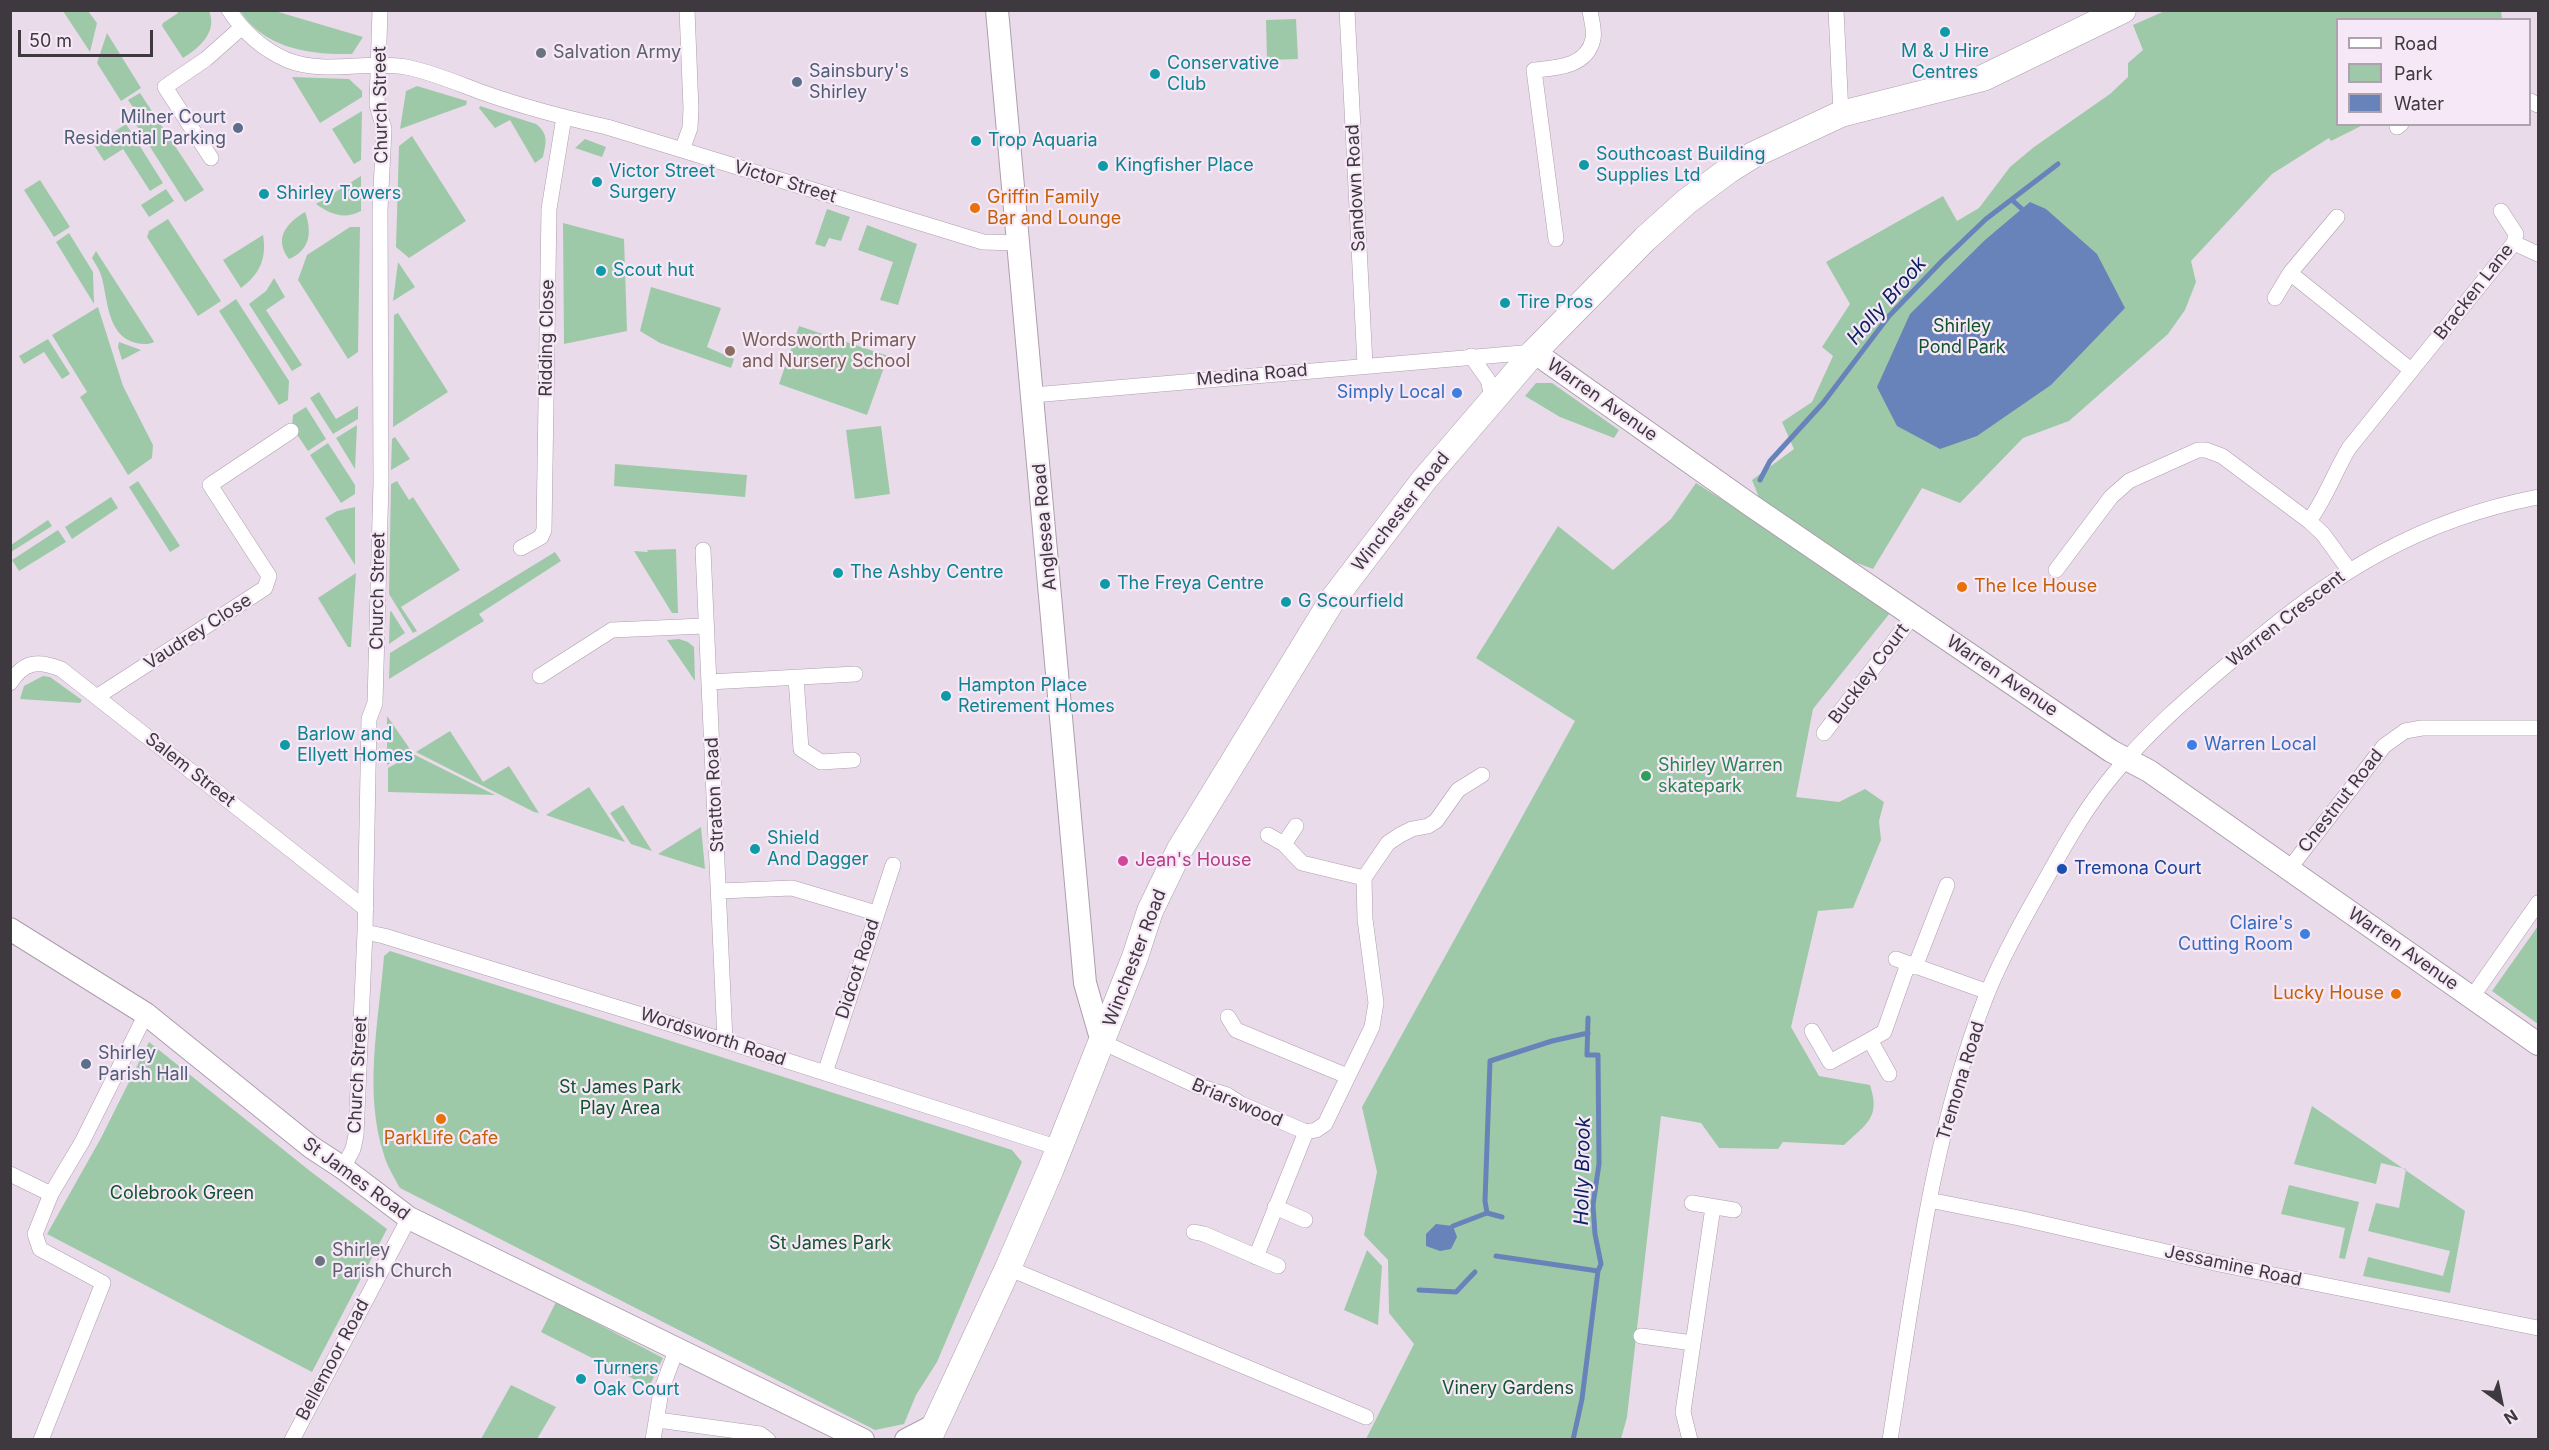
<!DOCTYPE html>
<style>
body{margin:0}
#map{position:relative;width:2549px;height:1450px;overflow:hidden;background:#eadbea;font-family:Inter,sans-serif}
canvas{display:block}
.frame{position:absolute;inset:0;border:12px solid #3e393e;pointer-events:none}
.legend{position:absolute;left:2336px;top:18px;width:195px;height:108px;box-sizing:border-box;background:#f7e8f7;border:2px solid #ada2ad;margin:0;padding:8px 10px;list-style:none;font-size:18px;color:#3e393e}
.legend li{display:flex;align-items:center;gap:12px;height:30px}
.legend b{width:30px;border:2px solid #ada2ad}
.north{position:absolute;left:2471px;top:1372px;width:60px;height:60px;-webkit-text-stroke:4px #f7e8f7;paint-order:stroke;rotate:147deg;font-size:16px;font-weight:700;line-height:24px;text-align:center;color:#3e393e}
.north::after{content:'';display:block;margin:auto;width:21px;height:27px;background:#3e393e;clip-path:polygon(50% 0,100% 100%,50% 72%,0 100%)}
.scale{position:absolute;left:18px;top:30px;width:135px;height:27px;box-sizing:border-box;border:3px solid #3e393e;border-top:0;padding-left:8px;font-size:18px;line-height:21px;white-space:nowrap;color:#3e393e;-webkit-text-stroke:4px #f7e8f7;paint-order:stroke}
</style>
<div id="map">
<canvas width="2549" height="1450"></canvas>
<div class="frame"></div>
<ul class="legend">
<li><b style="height:8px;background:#fff"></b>Road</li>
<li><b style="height:16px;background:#9ec9a8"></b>Park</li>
<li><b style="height:16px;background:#6883ba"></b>Water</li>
</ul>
<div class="north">N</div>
<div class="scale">50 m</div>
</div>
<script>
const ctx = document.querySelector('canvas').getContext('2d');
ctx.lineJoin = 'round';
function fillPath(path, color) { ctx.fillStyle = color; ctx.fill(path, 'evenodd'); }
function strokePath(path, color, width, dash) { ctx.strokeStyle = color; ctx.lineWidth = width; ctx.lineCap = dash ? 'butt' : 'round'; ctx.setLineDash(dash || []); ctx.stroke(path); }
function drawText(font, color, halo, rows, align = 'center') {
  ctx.font = font + ' Inter,sans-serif'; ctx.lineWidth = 4.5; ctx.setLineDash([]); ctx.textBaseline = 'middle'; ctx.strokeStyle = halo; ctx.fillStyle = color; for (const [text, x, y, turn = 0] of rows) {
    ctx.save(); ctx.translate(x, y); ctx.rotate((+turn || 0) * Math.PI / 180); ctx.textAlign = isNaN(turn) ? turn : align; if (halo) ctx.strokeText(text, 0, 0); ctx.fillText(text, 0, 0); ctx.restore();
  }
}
const green = new Path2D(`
 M2167,10L2501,11L2502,19L2338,20V124L2363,125L2331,141L2329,138L2272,174L2191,261L2196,282L2185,310L2168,334L2069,421L2023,438L1960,503L1922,488L1873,569L1844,558L1760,500L1752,480L1794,449L1782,422L1812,402L1833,356L1822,347L1850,304L1826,262L1943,196L1957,221L1979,208L2010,167L2034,147L2110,94L2128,77V63L2143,50L2133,25Z
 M63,11H88L97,23L90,52Z
 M177,11H209C218,32 199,48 183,58L162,26L163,23L178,13Z
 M240,11H275L363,37L352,54C311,55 265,49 240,11Z
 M1296,19L1298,59L1267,60L1266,20Z
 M107,33L141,88L121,101L97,63Z
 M292,77L349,79L362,91V97L320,123Z
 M417,86L467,101L466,105L400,129L406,91Z
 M140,93L204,190L185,202L133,120L139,116L128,100Z
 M480,106L536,124C549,134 546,143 543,157L535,163L510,120L495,128L479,108Z
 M362,111L361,160L354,164L332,129Z
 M126,124L163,183L150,191L123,149L104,161L94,145Z
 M412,136L466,221L409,258L396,247L399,146Z
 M585,139L606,147L602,157L575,148Z
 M361,176V211C344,220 330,214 316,204Z
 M40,180L70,227L54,237L24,190Z
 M166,189L174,201L149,217L141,205Z
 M827,209L850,217L841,241L829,238L825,247L815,244Z
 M305,212C312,231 311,250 289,259C273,238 287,223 305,212Z
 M168,219L221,301L198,316L147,237L149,231Z
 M563,223L624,239L627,331L564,344Z
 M867,225L917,244L898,305L880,300L893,262L858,250Z
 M350,227H360L358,352L348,359L298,280L307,255Z
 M69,233L93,272L94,304L56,242Z
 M263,235C267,258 260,274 241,288L223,260Z
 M96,251L153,340L154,342C148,345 142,344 136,343C106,336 108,297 101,275C99,269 95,263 92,258Z
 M398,262L415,287L393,301Z
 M274,278L285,297L266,310L302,365L292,371L249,304L266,291Z
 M651,287L721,308L707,347L734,359L731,368L660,343L640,331Z
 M236,299L289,381L288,400L279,405L219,311Z
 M98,307L123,386L153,445L152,458L128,475L80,397L87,392L52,335Z
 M398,313L448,392L393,427L394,315Z
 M799,326L888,356L867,415L779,384Z
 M48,339L70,374L62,379L44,352L24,364L19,356Z
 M119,342L141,350L122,360L118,347Z
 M1536,383H1552L1619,430L1614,438L1560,417L1525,396Z
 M319,392L336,419L358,406V419L333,434L310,398Z
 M306,407L326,439L308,451L292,427L293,415Z
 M357,425L355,469L336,438Z
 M881,426L890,494L855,499L846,430Z
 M395,437L410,459L391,470L392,439Z
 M328,443L355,485V494L341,503L310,455Z
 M615,464L747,475L745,497L614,486Z
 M138,481L180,546L170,552L129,487Z
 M397,481L409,500L413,497L460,570L401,607L417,631L413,633L389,594L391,484Z
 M1696,483L1894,608L1813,709L1796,797L1839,802L1865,789L1884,802L1879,821L1881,840L1853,908L1818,911L1791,1027L1819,1076L1870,1085C1881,1118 1866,1124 1844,1145L1783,1142L1778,1149L1719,1148L1701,1123L1661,1116L1627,1417L1621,1439H1366L1414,1344L1389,1313L1388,1260L1364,1235L1377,1172L1362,1107L1575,721L1476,658L1558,526L1613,570L1671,519Z
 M111,497L118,508L72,539L65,527Z
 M355,507V565L325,518L337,511Z
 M48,520L52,526L11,552V545Z
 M58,530L66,542L19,571L12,560Z
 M676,549L678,613H672L634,551L648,552L647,550Z
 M555,552L561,561L479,614L484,621L389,679L390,653Z
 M356,573L351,647H348L318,598Z
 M391,611L405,633L389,644L390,612Z
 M679,639L688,642L694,647L695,681L667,640Z
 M43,676L50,677L82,700L80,703L20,699L24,686Z
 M387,716L412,752L387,765Z
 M450,731L483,782L509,766L539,813L534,812L416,752Z
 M413,754L495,795L388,792V768Z
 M589,787L625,842L546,815Z
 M623,805L652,851L631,844L610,813Z
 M701,827L705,869L658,854Z
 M2538,926V1024L2492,991Z
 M390,951L1012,1150L1022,1162L937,1362L916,1395L904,1424L875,1430L400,1188C394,1177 387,1166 384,1155C363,1092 379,1020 384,956Z
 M149,1042L310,1171L387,1229L312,1372L47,1234L101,1138Z
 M2312,1106L2465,1211L2450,1293L2363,1276L2368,1257L2443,1276L2450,1251L2368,1231L2376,1203L2399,1208L2406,1169L2381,1163L2376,1184L2294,1164Z
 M2289,1185L2359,1202L2345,1259L2339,1258L2345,1228L2281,1214Z
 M1367,1250L1382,1266L1378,1325L1344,1310Z
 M556,1302L663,1358L649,1387L541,1332Z
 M511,1385L556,1407L537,1439H481Z`);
const water = new Path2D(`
 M2030,202L2046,209L2097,254L2125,308L2051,385L1977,436L1940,449L1897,426L1877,387L1910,314L1985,240Z
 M1436,1224L1453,1226L1457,1237L1451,1249L1440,1251L1426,1246V1234Z`);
const stream = new Path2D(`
 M2012,200L2022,209
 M1760,480L1770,461L1823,403L1889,316L1942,261L1986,219L2058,164
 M1502,1217L1487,1213L1485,1201L1490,1061L1552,1041L1588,1033
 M1453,1226L1487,1213
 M1496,1256L1598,1271
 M1419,1290L1456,1292L1475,1272
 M1573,1440L1582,1399L1598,1271L1601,1264L1595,1234L1593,1205L1599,1164L1598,1055H1587L1588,1018`);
const street = new Path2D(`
 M229,10C244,33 262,49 287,60C324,75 368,60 406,67C432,72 459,84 484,93C524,107 566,118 607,127L960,235L983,242L1018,243
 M1347,10L1365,365
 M1836,10L1841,114
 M2530,101L2538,105
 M2397,127L2401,124
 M682,150L690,128L691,109L687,10
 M211,158L165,87L206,59L241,28
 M1556,239L1534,70C1556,68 1587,67 1593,39C1595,31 1591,19 1590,10
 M2514,243L2538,254
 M2290,273L2411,370
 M2275,298L2290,273L2337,217
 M1471,356L1488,380L1493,400
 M1033,395L1534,352
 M2309,521C2326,498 2334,473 2349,448L2514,243L2516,234L2501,211
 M521,548L541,537L544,530L549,209L564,117
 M703,550L725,1041
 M2056,570L2111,497L2129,481L2198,450H2206L2222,456L2309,521L2323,534L2349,570
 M540,676L612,630L704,626
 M796,678L801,749L821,762L853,760
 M709,682L855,674
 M10,683C24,661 38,660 61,669L366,909
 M98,696L265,588L269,576L210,485L291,431
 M1824,733L1913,616
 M1268,835L1284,844L1302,863L1364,878
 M1284,844L1296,826
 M2289,869L2384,746L2405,731L2422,728H2538
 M720,891L792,888L876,913
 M365,932L384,936L716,1038L1059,1148
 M1896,959L1988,992
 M1915,967L1947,885
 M2472,997L2538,903
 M1228,1017L1236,1030L1347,1076
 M1812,1031L1830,1062L1870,1040
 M1102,1042L1195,1085L1227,1095L1241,1104L1306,1132L1316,1130L1325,1124L1372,1027L1376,1003L1365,919L1364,878L1388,843L1400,835L1412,829L1428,826L1436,821L1458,790L1482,775
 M825,1073L893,865
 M1889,1074L1870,1040L1884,1032L1908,964
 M343,1168L353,1149L356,1135L365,932L369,719L375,703L381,482L380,210L384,129L377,105L380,10
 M10,1174L51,1194
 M1929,1200L2019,1218L2219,1264L2538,1328
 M1692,1203L1734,1210
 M1275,1207L1305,1220
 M1194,1232L1204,1234L1278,1266
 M1256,1257L1306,1132
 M1008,1268L1366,1417
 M1641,1336L1693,1343
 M658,1420L760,1434L768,1440
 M41,1440L103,1283L40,1249L35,1234L51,1194L82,1142L146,1014
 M292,1440L409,1218
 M653,1440L661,1391L677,1348
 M1690,1440L1683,1412L1713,1207
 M1890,1440C1914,1290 1931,1136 1987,994C2003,955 2025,916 2046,879C2066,843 2086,807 2113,775C2151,728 2196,691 2242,652C2333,573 2419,520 2538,497`);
const secondary = new Path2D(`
 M997,10L1085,983L1102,1042
 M1534,352L1749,504L2111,751L2149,771L2538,1044
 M10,929L146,1014L311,1147L343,1168L409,1218L863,1440
 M906,1440L935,1425`);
const primary = new Path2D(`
 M928,1440L1008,1268L1050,1171L1135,957L1150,911L1180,849L1331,602L1424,480L1534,352L1645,239L1686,202L1729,170L1753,155L1841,114L1983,78L2123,10`);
const markers = [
 [1945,32,6,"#0f9aa8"],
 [541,53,6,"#6b7280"],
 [1155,74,6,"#0f9aa8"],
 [797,82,6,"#5c6f8a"],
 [238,128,6,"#5c6f8a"],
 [976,141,6,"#0f9aa8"],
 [1584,165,6,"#0f9aa8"],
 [1103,166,6,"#0f9aa8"],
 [597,182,6,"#0f9aa8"],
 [264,194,6,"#0f9aa8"],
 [975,208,6,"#e8710a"],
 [601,271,6,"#0f9aa8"],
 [1505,303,6,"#0f9aa8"],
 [730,351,6,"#8d6e63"],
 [1457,393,6,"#3f7fe0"],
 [838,573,6,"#0f9aa8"],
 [1105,584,6,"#0f9aa8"],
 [1962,587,6,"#e8710a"],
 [1286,602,6,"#0f9aa8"],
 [946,696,6,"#0f9aa8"],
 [285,745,6,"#0f9aa8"],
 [2192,745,6,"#3f7fe0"],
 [1646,776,6,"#2e9e5b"],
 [755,849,6,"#0f9aa8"],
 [1123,861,6,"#d1479c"],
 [2062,869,6,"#1a4fb4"],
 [2305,934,6,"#3f7fe0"],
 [2396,994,6,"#e8710a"],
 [86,1064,6,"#5c6f8a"],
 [441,1119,6,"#e8710a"],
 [320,1261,6,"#6b7280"],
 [581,1379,6,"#0f9aa8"]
];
const cultureNames = [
 ["M & J Hire",1945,52,"center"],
 ["Centres",1945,73,"center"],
 ["Conservative",1167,64],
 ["Club",1167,85],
 ["Trop Aquaria",988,141],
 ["Southcoast Building",1596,155],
 ["Supplies Ltd",1596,176],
 ["Kingfisher Place",1115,166],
 ["Victor Street",609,172],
 ["Surgery",609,193],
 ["Shirley Towers",276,194],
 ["Scout hut",613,271],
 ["Tire Pros",1517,303],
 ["The Ashby Centre",850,573],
 ["The Freya Centre",1117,584],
 ["G Scourfield",1298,602],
 ["Hampton Place",958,686],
 ["Retirement Homes",958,707],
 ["Barlow and",297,735],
 ["Ellyett Homes",297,756],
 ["Shield",767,839],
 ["And Dagger",767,860],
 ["Turners",593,1369],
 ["Oak Court",593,1390]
];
const worshipNames = [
 ["Salvation Army",553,53],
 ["Shirley",332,1251],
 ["Parish Church",332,1272]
];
const serviceNames = [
 ["Sainsbury's",809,72],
 ["Shirley",809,93],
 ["Milner Court",226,118,"right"],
 ["Residential Parking",226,139,"right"],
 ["Shirley",98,1054],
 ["Parish Hall",98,1075]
];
const streetNames = [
 ["Church Street",381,105,-91],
 ["Victor Street",785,182,17],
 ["Sandown Road",1356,188,-93],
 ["Bracken Lane",2474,292,-52],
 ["Ridding Close",547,338,-89],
 ["Medina Road",1252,375,-5],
 ["Warren Avenue",1602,400,35],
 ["Winchester Road",1401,512,-52],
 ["Anglesea Road",1045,527,-95],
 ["Church Street",378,591,-89],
 ["Warren Crescent",2286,619,-38],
 ["Vaudrey Close",198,632,-33],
 ["Buckley Court",1869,674,-53],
 ["Warren Avenue",2002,676,34],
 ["Salem Street",190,770,38],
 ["Stratton Road",715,795,-93],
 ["Chestnut Road",2341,801,-52],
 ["Warren Avenue",2403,949,35],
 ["Winchester Road",1135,958,-69],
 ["Didcot Road",858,969,-72],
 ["Wordsworth Road",713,1037,18],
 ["Church Street",358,1075,-87],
 ["Tremona Road",1961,1081,-73],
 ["Briarswood",1237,1103,23],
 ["St James Road",356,1179,36],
 ["Jessamine Road",2233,1266,12],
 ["Bellemoor Road",333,1360,-62]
];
const foodNames = [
 ["Griffin Family",987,198],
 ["Bar and Lounge",987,219],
 ["The Ice House",1974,587],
 ["Lucky House",2384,994,"right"],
 ["ParkLife Cafe",441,1139,"center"]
];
const parkNames = [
 ["Shirley",1962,327],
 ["Pond Park",1962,348],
 ["St James Park",620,1088],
 ["Play Area",620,1109],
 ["Colebrook Green",182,1194],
 ["St James Park",830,1244],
 ["Vinery Gardens",1508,1389]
];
const educationNames = [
 ["Wordsworth Primary",742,341],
 ["and Nursery School",742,362]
];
const shopNames = [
 ["Simply Local",1445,393],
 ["Warren Local",2204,745,"left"],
 ["Claire's",2293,924],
 ["Cutting Room",2293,945]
];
const leisureNames = [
 ["Shirley Warren",1658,766],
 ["skatepark",1658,787]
];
const hotelNames = [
 ["Jean's House",1135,861]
];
const transitNames = [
 ["Tremona Court",2074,869]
];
const waterNames = [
 ["Holly Brook",1887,301,-49],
 ["Holly Brook",1583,1171,-89]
];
fillPath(green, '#9ec9a8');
fillPath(water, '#6883ba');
strokePath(stream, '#6883ba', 5);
strokePath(street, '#ac9eac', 16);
strokePath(secondary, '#ac9eac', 24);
strokePath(primary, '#ac9eac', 27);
strokePath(street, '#fff', 15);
strokePath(secondary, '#fff', 22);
strokePath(primary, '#fff', 26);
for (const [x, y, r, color] of markers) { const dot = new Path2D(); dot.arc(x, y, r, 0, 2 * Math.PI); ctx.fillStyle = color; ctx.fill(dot); strokePath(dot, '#f7e8f7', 2); }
drawText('18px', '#0d838f', '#f7e8f7', cultureNames, 'left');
drawText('18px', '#5b616d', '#f7e8f7', worshipNames, 'left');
drawText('18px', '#4e5e75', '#f7e8f7', serviceNames, 'left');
drawText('18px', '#3e393e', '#f7e8f7', streetNames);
drawText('18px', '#c56008', '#f7e8f7', foodNames, 'left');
drawText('18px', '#0f552c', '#f7e8f7', parkNames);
drawText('18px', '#785e54', '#f7e8f7', educationNames, 'left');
drawText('18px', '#366cbe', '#f7e8f7', shopNames, 'right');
drawText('18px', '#27864d', '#f7e8f7', leisureNames, 'left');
drawText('18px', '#b23c85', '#f7e8f7', hotelNames, 'left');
drawText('18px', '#164399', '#f7e8f7', transitNames, 'left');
drawText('italic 20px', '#092263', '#f7e8f7', waterNames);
</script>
